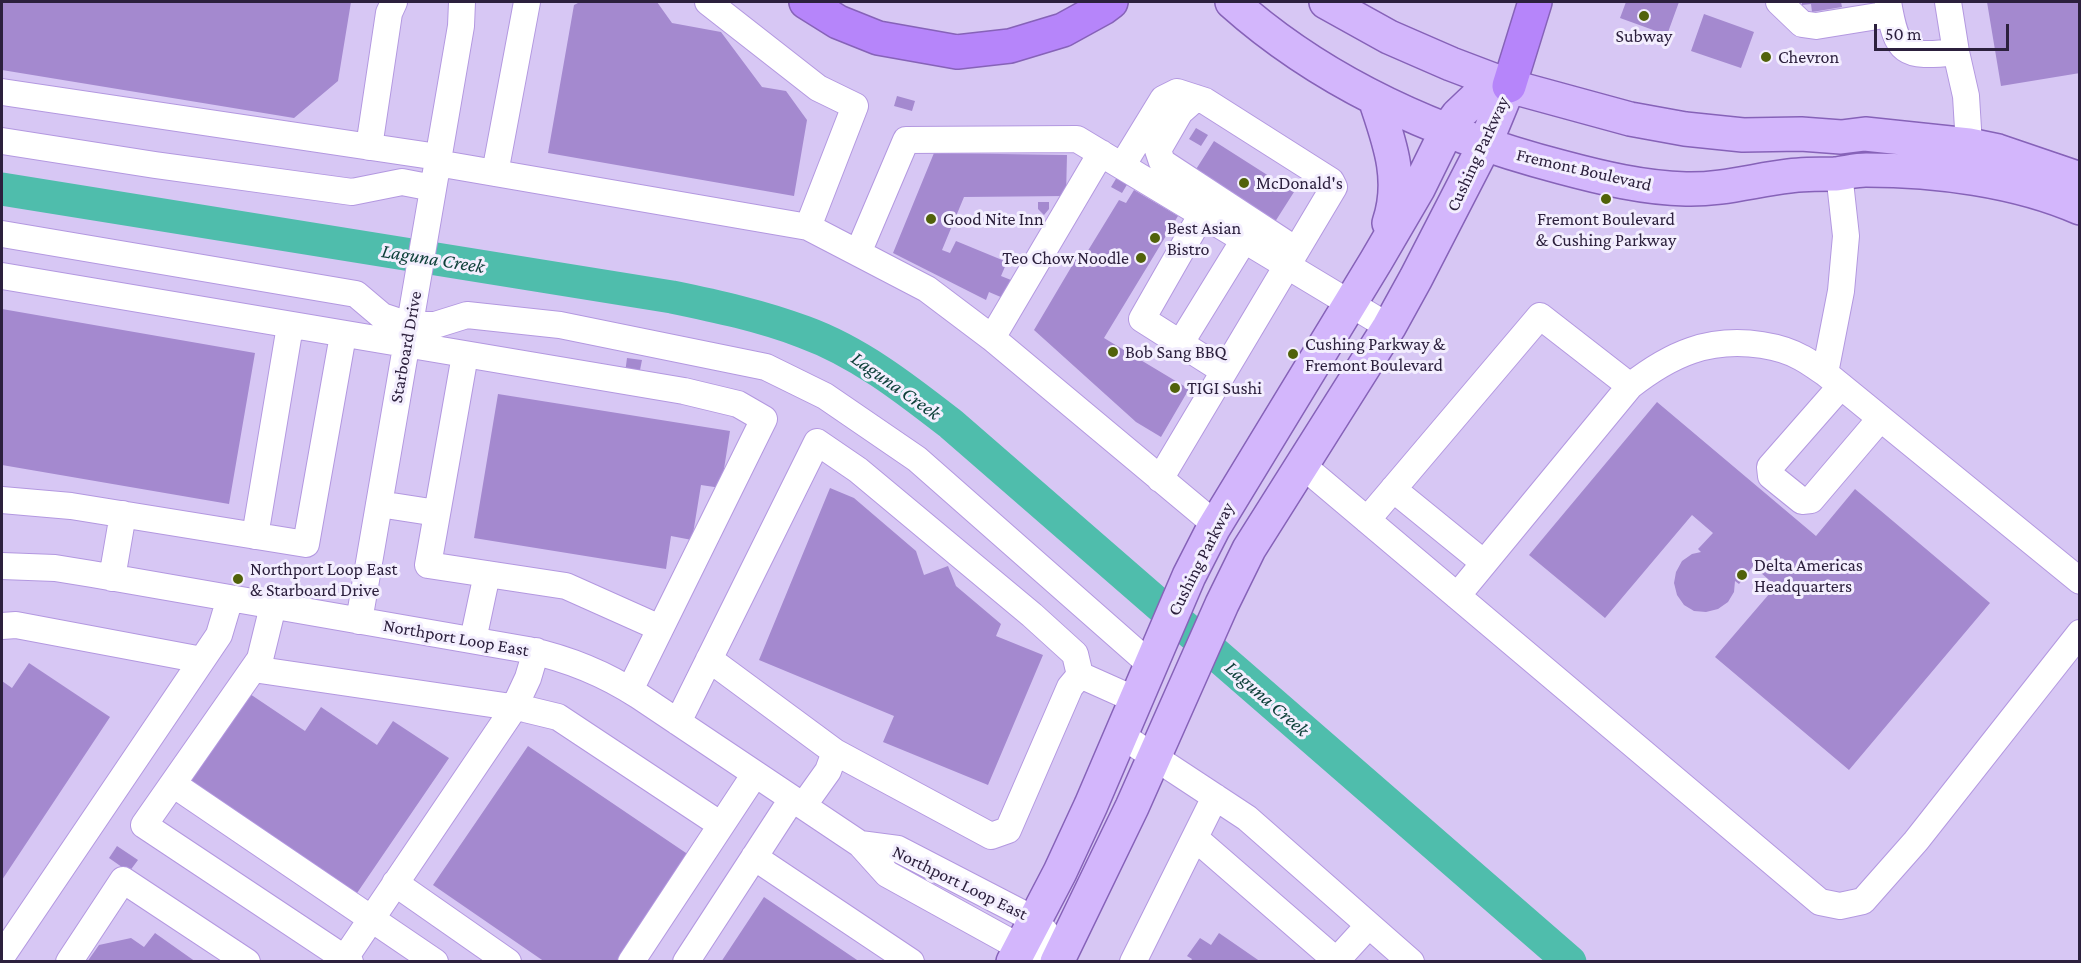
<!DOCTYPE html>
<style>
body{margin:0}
#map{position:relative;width:2081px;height:963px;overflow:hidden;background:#d7c7f4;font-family:"Crimson Pro",serif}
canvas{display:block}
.frame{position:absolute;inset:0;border:3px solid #2c203d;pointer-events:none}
.scale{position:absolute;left:1874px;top:24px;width:135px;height:27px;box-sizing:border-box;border:3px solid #2c203d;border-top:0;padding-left:8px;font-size:18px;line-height:21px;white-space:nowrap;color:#2c203d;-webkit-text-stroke:4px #f3eefe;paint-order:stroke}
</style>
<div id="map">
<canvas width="2081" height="963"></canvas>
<div class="frame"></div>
<div class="scale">50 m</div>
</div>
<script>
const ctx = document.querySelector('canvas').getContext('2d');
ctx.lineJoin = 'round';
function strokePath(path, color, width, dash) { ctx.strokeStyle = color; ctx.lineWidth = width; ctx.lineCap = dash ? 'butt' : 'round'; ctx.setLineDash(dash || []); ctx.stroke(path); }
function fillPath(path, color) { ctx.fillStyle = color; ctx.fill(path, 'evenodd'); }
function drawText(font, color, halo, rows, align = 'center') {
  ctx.font = font + ' "Crimson Pro",serif'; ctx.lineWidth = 6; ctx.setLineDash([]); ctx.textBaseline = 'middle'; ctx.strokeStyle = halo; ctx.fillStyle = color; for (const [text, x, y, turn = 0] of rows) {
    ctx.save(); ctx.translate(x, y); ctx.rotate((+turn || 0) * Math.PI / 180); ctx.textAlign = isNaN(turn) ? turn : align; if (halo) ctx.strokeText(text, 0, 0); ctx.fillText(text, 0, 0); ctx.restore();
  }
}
const river = new Path2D(`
 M2,189L672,297C716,306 762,316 804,332C859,352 906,389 951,424L1570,962`);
const building = new Path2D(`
 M2,2H351L338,81L294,118L2,70Z
 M580,2H657L672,23L721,32L762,87L786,91L807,120L794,196L548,153L574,5Z
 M1626,2H1679L1667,35L1620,18Z
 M1802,2H1841L1842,7L1812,12L1811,4L1802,5Z
 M1987,2H2080V73L2001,86Z
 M1704,14L1754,32L1741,68L1691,51Z
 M897,96L915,101L912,111L894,106Z
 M1196,128L1208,135L1201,146L1189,139Z
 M1214,141L1294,192L1273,225L1193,174Z
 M934,153L1067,155L1066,196L964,197L942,250L950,253L956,241L1007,262L1001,276L1011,280L1003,298L989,292L986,300L893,253Z
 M1117,177L1128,183L1122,193L1111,187Z
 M1134,190L1178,216L1104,338L1189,389L1161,437L1136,422L1034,330L1076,259L1081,262L1119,200L1126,203Z
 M1038,202H1049V209L1044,215L1038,209Z
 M2,309L255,353L229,504L2,465Z
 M627,358L642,360L639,375L625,373Z
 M498,394L730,431L721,488L701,485L692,540L671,536L666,569L474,538Z
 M1657,402L1816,536L1855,489L1990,603L1849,770L1715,657L1776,586L1753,566L1739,584L1735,581L1734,592L1728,602L1718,609L1706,612L1694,611L1684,605L1677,595L1674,583L1676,572L1682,561L1692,554L1701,552L1698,549L1713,533L1692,515L1605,618L1529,555Z
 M830,488L854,498L916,551L924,575L948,566L956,586L1001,624L996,636L1043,655L988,785L883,742L894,716L759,660Z
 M29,663L110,717L2,880V681L12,688Z
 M250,694L305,731L321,707L377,745L393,721L449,758L355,896L189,784Z
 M528,746L689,855L617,962H545L433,885Z
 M117,846L138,860L129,872L109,858Z
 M764,897L860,962H721Z
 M155,933L196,962H87L99,945L131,938L144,947Z
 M1219,933L1261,962H1190L1192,959L1187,956L1200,938L1211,945Z`);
const minor = new Path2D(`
 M1779,2L1802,24L1816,26L1890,14
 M1888,2C1897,54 1903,58 1956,52
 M1948,2L1956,52L1966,96L1969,145
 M2,92L438,157
 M1196,98L1180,112L1158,150L1162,162L1296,250
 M2,141L155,165L352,192L402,182L433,188
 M369,147L389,13L394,2
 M437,163L808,227L855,106L818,88L708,2
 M1122,166L1163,99L1177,92L1205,101L1331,181L1334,187L1160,479
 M495,173L527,2
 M1202,214L1142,319L1224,371
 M808,227L858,253
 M2,234L356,294L382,316L409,325H435L467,315L560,325L766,367L825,396L917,459L1151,665
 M2,276L684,391L738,404L764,419L630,690
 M992,338L1101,153
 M1180,344L1244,240
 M465,355L428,565L566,586L660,628
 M1825,373L1841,291L1846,236L1839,173
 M1841,386L1770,467L1771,476L1802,501L1811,500L1880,419
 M1302,465L1820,902L1840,906L1863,901L1916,841L2080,633
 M1393,489L1484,563
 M2,500L71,506L306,544L343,335
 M379,504L437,513
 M1367,520L1540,316L1630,386
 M1216,525L992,338L927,289L858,253L906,140L1077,139L1389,327
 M255,536L290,326
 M2,566L55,568L92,574L528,650C569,659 604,673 639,696L860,844L887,874L1021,948L1062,951
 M112,578L123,514
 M1457,596L1630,386C1671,354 1709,337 1762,345C1775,347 1790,351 1802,358C1810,362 1817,368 1825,373L2080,581
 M273,606L260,659L144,825L350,962
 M359,621L461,26L462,2
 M2,626L16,625L202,660
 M473,640L487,574
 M709,659L835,752L991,836L1008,830L1070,687L1080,675
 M253,669L525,709L558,717L721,825
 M678,722L817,442L858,470L1032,615L1075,654L1080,675L1136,700
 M1121,735L1247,818L1411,962
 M173,784L435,962
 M803,806L828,771L835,752
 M1195,838L1338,962
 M860,844L898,849L1035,920L1046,933
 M754,857L911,962
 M395,883L508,962
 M2,956L219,635L230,598
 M345,958L514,708L528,678L536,651
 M1337,960L1369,925
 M69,962L123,880L247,962
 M631,962L755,774
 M686,962L792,799
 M1133,962L1215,797`);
const major = new Path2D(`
 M1232,2C1325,85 1442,136 1561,167C1602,178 1644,188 1686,189C1721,190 1755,180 1789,176C1804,174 1820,174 1835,174C1845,173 1856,170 1866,170C1935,170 2016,180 2080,208
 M1326,2L1389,37L1451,64L1509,86L1630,119L1685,129L1743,135L1801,134L1841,137L1865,134L1969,145L1998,151L2080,179
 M1375,99C1389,141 1404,179 1389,223
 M1013,962L1060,872L1091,805L1189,576L1213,529L1376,261L1418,189L1447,130L1458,115L1478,96L1509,86
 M1057,962L1132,807L1222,604L1249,549L1389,327L1416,278L1485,144L1509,86`);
const highway = new Path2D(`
 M806,2L838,22L878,38L957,52L1010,46L1063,30L1103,8L1111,2
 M1509,86L1535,2`);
const markers = [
 [1644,16,6,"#51620a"],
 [1766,57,6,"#51620a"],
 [1244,183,6,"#51620a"],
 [1606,199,6,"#51620a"],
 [931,219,6,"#51620a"],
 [1155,238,6,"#51620a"],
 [1141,258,6,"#51620a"],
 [1113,352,6,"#51620a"],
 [1293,354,6,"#51620a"],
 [1175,388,6,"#51620a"],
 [1742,575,6,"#51620a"],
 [238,579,6,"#51620a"]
];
const poiNames = [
 ["Subway",1644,36,"center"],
 ["Chevron",1778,57],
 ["McDonald's",1256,183],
 ["Good Nite Inn",943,219],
 ["Fremont Boulevard",1606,219,"center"],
 ["& Cushing Parkway",1606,240,"center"],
 ["Best Asian",1167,228],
 ["Bistro",1167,249],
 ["Teo Chow Noodle",1129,258,"right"],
 ["Cushing Parkway &",1305,344],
 ["Fremont Boulevard",1305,365],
 ["Bob Sang BBQ",1125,352],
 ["TIGI Sushi",1187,388],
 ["Delta Americas",1754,565],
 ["Headquarters",1754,586],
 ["Northport Loop East",250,569],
 ["& Starboard Drive",250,590]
];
const streetNames = [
 ["Cushing Parkway",1478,154,-65],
 ["Fremont Boulevard",1584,170,13],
 ["Starboard Drive",406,347,-80],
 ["Cushing Parkway",1201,559,-63],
 ["Northport Loop East",456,638,10],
 ["Northport Loop East",960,883,26]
];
const waterNames = [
 ["Laguna Creek",433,259,9],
 ["Laguna Creek",896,386,35],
 ["Laguna Creek",1267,699,41]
];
strokePath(river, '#4fbdac', 33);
fillPath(building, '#a489cf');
strokePath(minor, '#b398e0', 28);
strokePath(major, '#8662b8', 36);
strokePath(highway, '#8662b8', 36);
strokePath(minor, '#fff', 26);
strokePath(major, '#d3b6fc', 33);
strokePath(highway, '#b685fa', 33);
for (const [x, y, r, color] of markers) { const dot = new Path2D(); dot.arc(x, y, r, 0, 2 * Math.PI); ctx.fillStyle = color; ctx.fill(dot); strokePath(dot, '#f3eefe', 2); }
drawText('18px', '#2c203d', '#f3eefe', poiNames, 'left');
drawText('18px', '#2c203d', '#f3eefe', streetNames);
drawText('italic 20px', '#0c3f38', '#f3eefe', waterNames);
</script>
